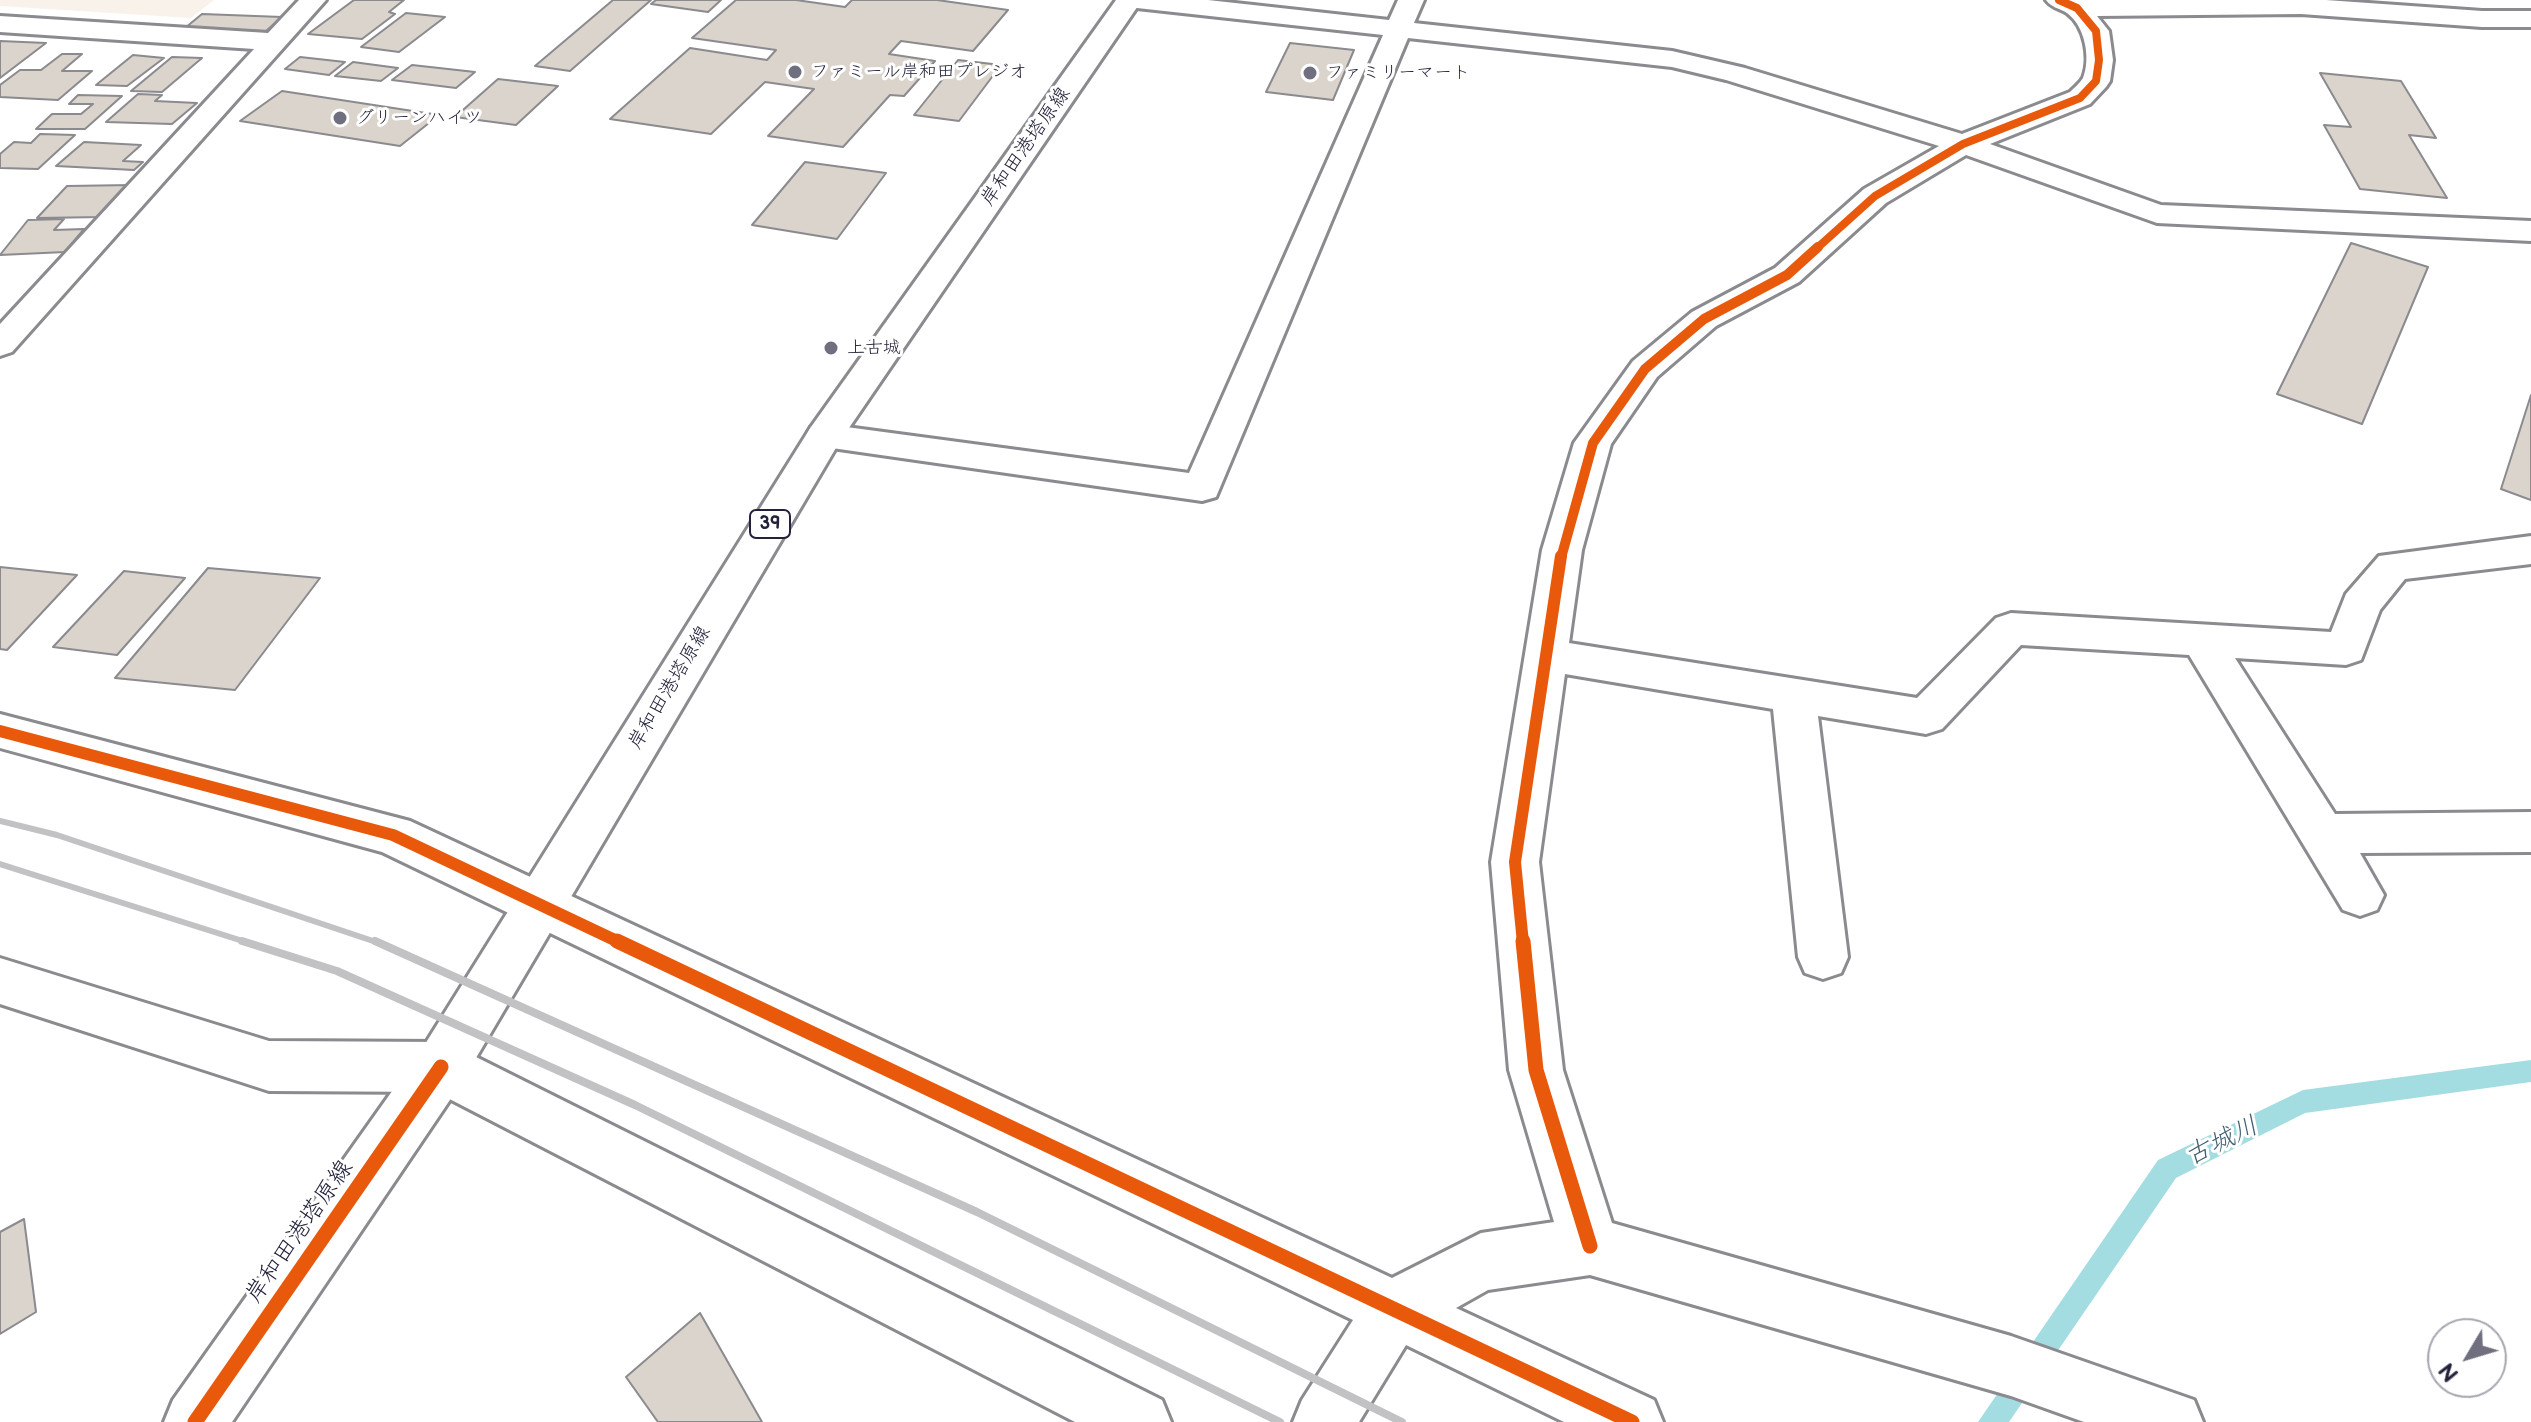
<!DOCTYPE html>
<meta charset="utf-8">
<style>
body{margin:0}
#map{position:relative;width:2531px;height:1422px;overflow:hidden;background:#fff;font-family:"Balsamiq Sans",sans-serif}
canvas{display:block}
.north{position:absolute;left:2427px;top:1318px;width:80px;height:80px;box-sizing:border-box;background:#fff;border:2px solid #a7a7b1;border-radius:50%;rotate:232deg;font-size:22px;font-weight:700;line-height:32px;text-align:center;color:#22223b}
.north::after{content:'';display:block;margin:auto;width:28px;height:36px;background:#6f6f80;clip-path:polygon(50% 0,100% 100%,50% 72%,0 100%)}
</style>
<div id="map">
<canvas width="2531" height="1422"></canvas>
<div class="north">N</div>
</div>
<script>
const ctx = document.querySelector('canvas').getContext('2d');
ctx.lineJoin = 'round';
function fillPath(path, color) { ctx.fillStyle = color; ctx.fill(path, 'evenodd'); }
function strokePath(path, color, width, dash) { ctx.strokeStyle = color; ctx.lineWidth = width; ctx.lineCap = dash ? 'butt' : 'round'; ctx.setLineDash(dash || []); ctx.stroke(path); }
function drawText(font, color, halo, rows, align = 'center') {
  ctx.font = font + ' "Balsamiq Sans","Klee One",sans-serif'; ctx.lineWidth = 6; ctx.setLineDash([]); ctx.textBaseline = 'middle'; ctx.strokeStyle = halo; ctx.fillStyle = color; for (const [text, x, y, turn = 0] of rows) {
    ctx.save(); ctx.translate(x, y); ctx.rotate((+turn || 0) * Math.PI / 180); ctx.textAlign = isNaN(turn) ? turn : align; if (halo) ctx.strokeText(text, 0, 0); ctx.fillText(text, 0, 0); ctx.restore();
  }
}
const built = new Path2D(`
 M0,0H214L191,18L0,6Z`);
const stream = new Path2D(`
 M2531,1060V1082L2305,1113L2176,1178L2009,1422H1978L2158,1160L2303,1090Z`);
const building = new Path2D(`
 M354,0H404L389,12L395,14L362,39L308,34Z
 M613,0H651L570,71L535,66Z
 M656,0H721L708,12L651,4Z
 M736,0H796L845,7L852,0H937L1008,10L973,51L901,41L889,54L935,61L904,96L890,95L843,147L768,136L814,89L765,82L711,134L610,119L690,48L767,60L776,50L692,38Z
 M406,13L445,17L399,52L361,47Z
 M202,14L282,17L266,31L185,28Z
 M0,41L46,43L0,78Z
 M1290,43L1354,50L1333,100L1266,92Z
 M62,54H82L62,71H92L58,100L0,97V85L20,70H41Z
 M133,55L164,58L127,86L96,85Z
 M172,57L202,58L162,92L131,91Z
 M300,57L345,62L329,75L285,69Z
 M958,60L1001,65L959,121L914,115Z
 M353,62L398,68L381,81L335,76Z
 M412,65L475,72L456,88L392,80Z
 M2320,73L2401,81L2436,138L2409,135L2447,198L2360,189L2324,125L2351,127Z
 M498,79L558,86L516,125L455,117Z
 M282,91L439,115L400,146L240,121Z
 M138,94L162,95L155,101L197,103L172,124L106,122Z
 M78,95L122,96L85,129H36L52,114H81L93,104H69Z
 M40,134L75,135L38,169L0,168V154L14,142L31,143Z
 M84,142L141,145L123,161L143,162L134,170L56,166Z
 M805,162L886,173L837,239L752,225Z
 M133,185L104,217L37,218L67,186Z
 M64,219L54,230L84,229L65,252L0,255L28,220Z
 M2351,243L2428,267L2362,424L2277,394Z
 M2531,395V500L2501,489Z
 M0,567L77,575L7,650L0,649Z
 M208,568L320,578L235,690L115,678Z
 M124,571L185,578L117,655L53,647Z
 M24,1219L36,1312L0,1334V1232Z
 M700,1313L762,1422H658L626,1377Z`);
const minor = new Path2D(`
 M299,0H326L12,352L0,356V324L254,49L0,32V16L268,33Z
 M1124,0H1208L1389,20L1398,0H1424L1414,23L1672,51L1745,68L1962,134L2070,92C2074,88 2080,83 2083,78C2091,58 2085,26 2067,13C2059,8 2052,8 2046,0H2326L2482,11H2531V27H2482L2301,14L2097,16L2109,31L2113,60L2110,81L2106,87L2090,104L1990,144L2161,205L2531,221V241L2157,223L1966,155L1886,203L1799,282L1716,326L1657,377L1611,444L1582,550L1569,643L1917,698L1996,618L2011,613L2331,632L2346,594L2379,556L2531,536V564L2405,579L2380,610L2361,660L2346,665L2235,658L2335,814L2531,812V852L2360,853L2384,895L2377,910L2360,916L2343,910L2189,655L2021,645L1942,729L1926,734L1818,716L1848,957L1841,973L1823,979L1805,973L1798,957L1773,709L1565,674L1539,862L1563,1070L1612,1223L2011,1336L2194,1400L2203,1422H2084L2011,1396L1590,1275L1488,1290L1456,1308L1654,1400L1663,1422H1564L1406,1345L1359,1422H1293L1302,1400L1353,1320L382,852L0,748V714L410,821L1392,1278L1481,1233L1554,1222L1509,1070L1491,862L1542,550L1574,443L1633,361L1692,312L1775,268L1864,189L1939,146L1726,80L1672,67L1408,38L1216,497L1202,501L811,445L806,436L811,427L824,424L1189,473L1383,35L1137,8L1128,5Z
 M0,958L269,1041L441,1042L460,1049L1162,1400L1171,1422H1075L436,1092L269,1091L0,1004Z`);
const major = new Path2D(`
 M1116,0H1142L840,441L460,1085L232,1422H164L173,1400L422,1049L811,427Z`);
const railFar1 = new Path2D(`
 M0,821L57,835L379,943
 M0,864L249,943`);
const rail = new Path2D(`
 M242,941L337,971L635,1105L1280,1422
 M375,941L977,1212L1402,1422`);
const cyclewayFar3 = new Path2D(`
 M1816,249L1875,196L1963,144L2080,98L2096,81L2099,60L2096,31L2077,8L2059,0`);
const cyclewayFar2 = new Path2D(`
 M1561,558L1593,443L1645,369L1704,319L1787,275L1818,247`);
const cyclewayFar1 = new Path2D(`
 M0,731L393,835L621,943
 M1523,943L1515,862L1561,556`);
const cycleway = new Path2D(`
 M617,941L1632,1422
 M1523,941L1536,1070L1590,1246
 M195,1422L441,1067`);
const markers = [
 [795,72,8,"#6f6f80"],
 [1310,73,8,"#6f6f80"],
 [340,118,8,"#6f6f80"],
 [831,348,8,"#6f6f80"]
];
const farPoinames = [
 ["ファミール岸和田プレジオ",811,72],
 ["ファミリーマート",1326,73],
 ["グリーンハイツ",356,118],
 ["上古城",847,348]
];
const shields = [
 [770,524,40]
];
const shieldNames = [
 ["39",770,524]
];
const streetNames = [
 ["岸和田港塔原線",1026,147,-55],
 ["岸和田港塔原線",670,688,-59]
];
const nearStreetnames = [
 ["岸和田港塔原線",300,1232,-55]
];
const nearWaternames = [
 ["古城川",2222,1142,-26]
];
fillPath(built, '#f8f2eb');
fillPath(stream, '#a4dde1');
fillPath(building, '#dbd4cc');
strokePath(building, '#8a8a8f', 2);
strokePath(minor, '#8a8a8f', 6);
strokePath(major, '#8a8a8f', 6);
fillPath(minor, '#fff');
fillPath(major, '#fff');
strokePath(railFar1, '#c2c2c4', 6);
strokePath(rail, '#c2c2c4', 8);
strokePath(cyclewayFar3, '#e8590c', 8);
strokePath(cyclewayFar2, '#e8590c', 10);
strokePath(cyclewayFar1, '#e8590c', 12);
strokePath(cycleway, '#e8590c', 15);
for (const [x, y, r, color] of markers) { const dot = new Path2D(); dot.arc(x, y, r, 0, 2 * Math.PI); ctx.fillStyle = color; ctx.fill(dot); strokePath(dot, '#fff', 3); }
drawText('18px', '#22223b', '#fff', farPoinames, 'left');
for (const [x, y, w] of shields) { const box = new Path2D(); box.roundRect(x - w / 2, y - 14, w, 28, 6); ctx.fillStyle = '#fff'; ctx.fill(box); strokePath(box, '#22223b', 2); }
drawText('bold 18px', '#22223b', null, shieldNames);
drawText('20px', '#22223b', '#fff', streetNames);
drawText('24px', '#22223b', '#fff', nearStreetnames);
drawText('italic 26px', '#425e71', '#fff', nearWaternames);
</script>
